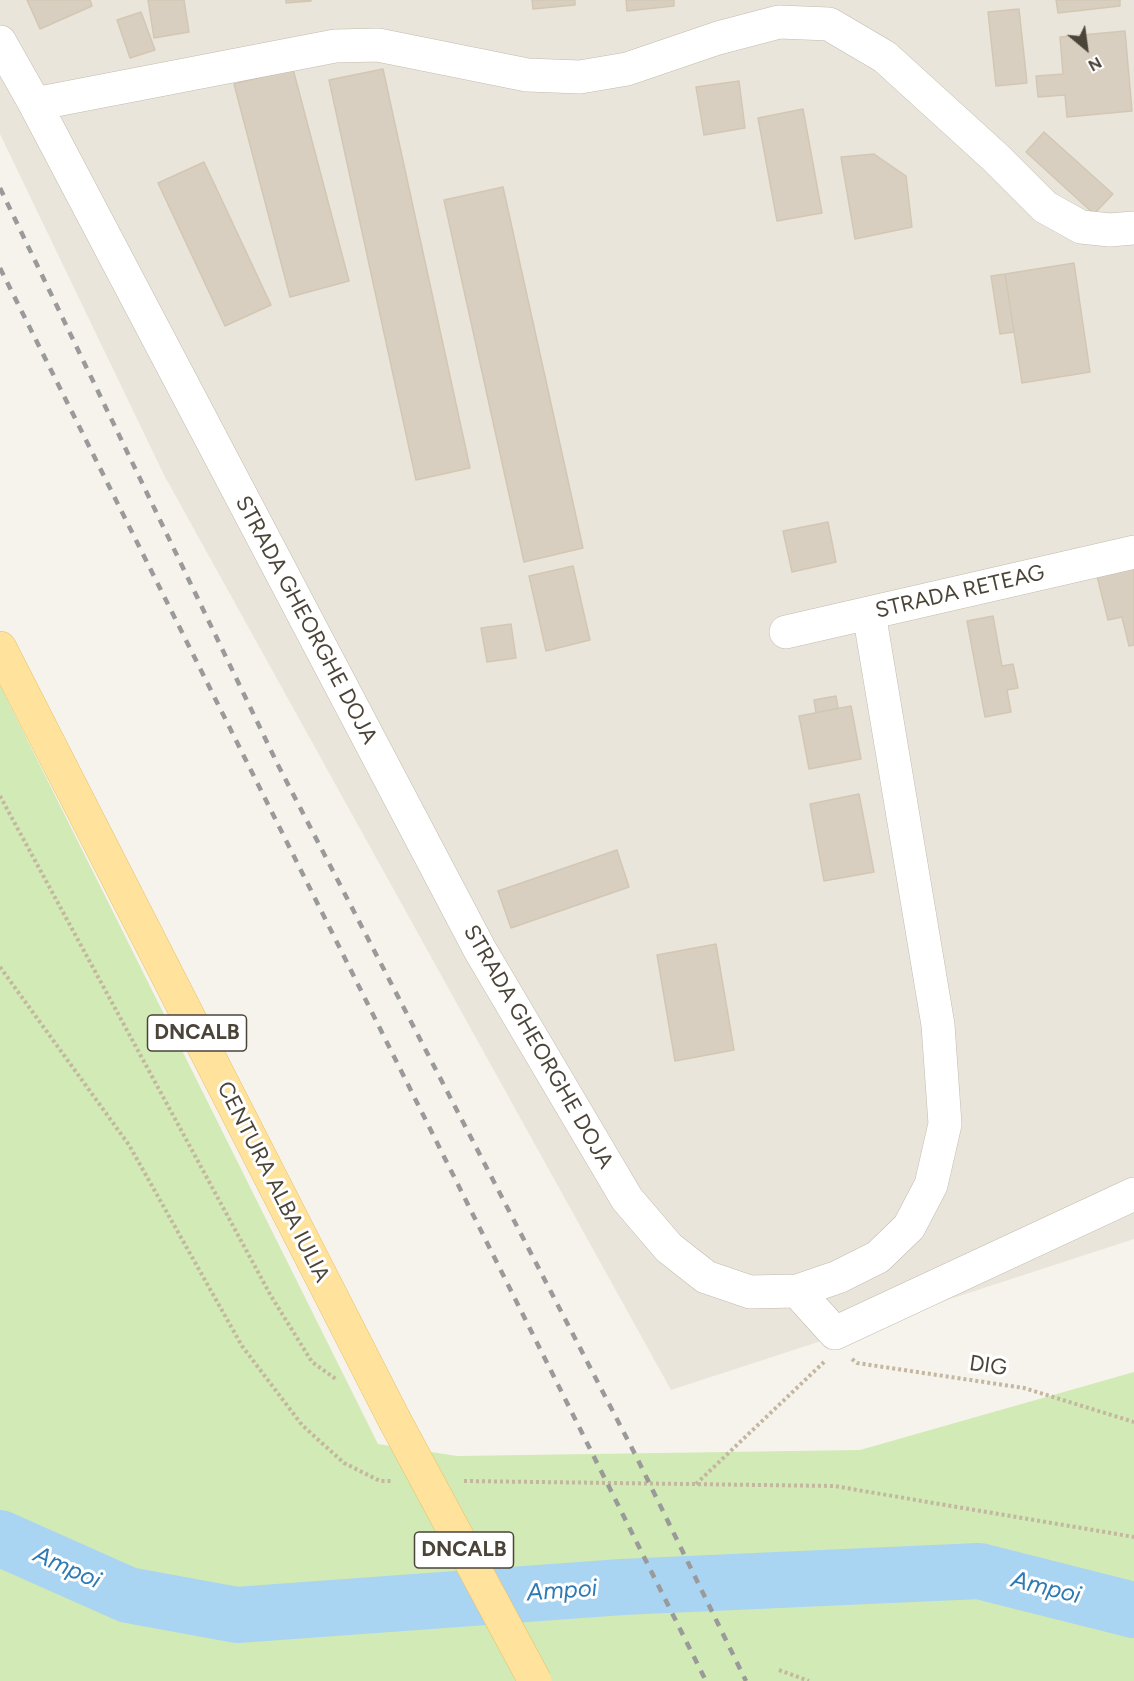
<!DOCTYPE html>
<style>
body{margin:0}
#map{position:relative;width:1134px;height:1681px;overflow:hidden;background:#f6f3ec;font-family:Figtree,sans-serif}
canvas{display:block}
.north{position:absolute;left:1056px;top:18px;width:60px;height:60px;-webkit-text-stroke:4px #fff;paint-order:stroke;rotate:151deg;font-size:16px;font-weight:700;line-height:24px;text-align:center;color:#4b4439}
.north::after{content:'';display:block;margin:auto;width:21px;height:27px;background:#4b4439;clip-path:polygon(50% 0,100% 100%,50% 72%,0 100%)}
</style>
<div id="map">
<canvas width="1134" height="1681"></canvas>
<div class="north">N</div>
</div>
<script>
const ctx = document.querySelector('canvas').getContext('2d');
ctx.lineJoin = 'round';
function fillPath(path, color) { ctx.fillStyle = color; ctx.fill(path, 'evenodd'); }
function strokePath(path, color, width, dash) { ctx.strokeStyle = color; ctx.lineWidth = width; ctx.lineCap = dash ? 'butt' : 'round'; ctx.setLineDash(dash || []); ctx.stroke(path); }
function drawText(font, color, halo, rows, align = 'center') {
  ctx.font = font + ' Figtree,sans-serif'; ctx.lineWidth = 6; ctx.setLineDash([]); ctx.textBaseline = 'middle'; ctx.strokeStyle = halo; ctx.fillStyle = color; for (const [text, x, y, turn = 0] of rows) {
    ctx.save(); ctx.translate(x, y); ctx.rotate((+turn || 0) * Math.PI / 180); ctx.textAlign = isNaN(turn) ? turn : align; if (halo) ctx.strokeText(text, 0, 0); ctx.fillText(text, 0, 0); ctx.restore();
  }
}
const residential = new Path2D(`
 M0,0H1134V1239L671,1390L164,475L0,134Z`);
const green = new Path2D(`
 M0,685L378,1444L457,1456L860,1450L1134,1372V1681H0Z`);
const river = new Path2D(`
 M0,1538L128,1595L237,1615L622,1587L979,1571L1134,1610`);
const building = new Path2D(`
 M27,0H90L92,6L40,29Z
 M148,0H184L189,32L154,38Z
 M286,0H311V1L286,3Z
 M532,0H575V5L533,9Z
 M626,0H674V6L627,11Z
 M1056,0H1120V6L1058,13Z
 M1019,9L1027,83L996,86L988,12Z
 M141,12L155,50L130,58L117,20Z
 M1125,31L1132,111L1067,117L1065,95L1038,97L1036,76L1063,74L1060,37Z
 M293,69L349,281L290,297L234,84Z
 M383,69L470,468L416,480L329,80Z
 M739,81L745,128L704,135L696,87Z
 M803,109L822,213L777,221L758,118Z
 M1044,132L1113,194L1094,214L1026,152Z
 M874,154L906,176L912,227L855,239L841,157Z
 M204,162L271,305L225,326L158,183Z
 M503,187L583,548L524,562L444,200Z
 M1074,263L1090,372L1022,383L1005,274Z
 M1005,274L1014,332L1000,334L991,276Z
 M828,522L836,562L792,572L783,531Z
 M1134,563V645L1129,646L1122,617L1108,620L1096,572Z
 M573,566L590,640L546,651L529,576Z
 M993,616L1002,666L1013,664L1018,688L1007,690L1011,712L985,717L967,621Z
 M511,624L516,658L487,662L481,628Z
 M836,696L838,708L816,713L814,700Z
 M851,706L861,759L809,769L799,716Z
 M859,794L874,872L824,881L810,804Z
 M617,850L629,887L511,928L498,891Z
 M716,944L734,1050L675,1061L657,955Z`);
const path = new Path2D(`
 M0,796L271,1296L312,1362L336,1379
 M0,967L129,1145L242,1346L302,1425L344,1463L380,1481H391
 M852,1359L857,1363L1024,1388L1134,1422
 M464,1481L834,1486L1134,1537
 M696,1484L824,1362
 M779,1670L809,1681`);
const minor = new Path2D(`
 M0,42L35,104L480,950L627,1199L669,1248L706,1277L750,1292L797,1291L838,1277L878,1257L909,1227L931,1185L945,1124L938,1025L869,613
 M35,104L335,46L378,45L527,75L580,77L627,69L718,38L779,22L829,24L885,57L996,158L1045,207L1081,227L1110,230L1134,228
 M786,632L1134,552
 M797,1291L835,1333L1134,1194`);
const major = new Path2D(`
 M0,648L394,1419`);
const rail = new Path2D(`
 M0,188L278,765L636,1456L746,1681
 M0,268L706,1681`);
const majorBridge = new Path2D(`
 M394,1419L535,1681`);
const shields = [
 [197,1033,99],
 [464,1550,99]
];
const shieldNames = [
 ["DNCALB",197,1033],
 ["DNCALB",464,1550]
];
const streetNames = [
 ["STRADA RETEAG",960,592,-13],
 ["STRADA GHEORGHE DOJA",306,620,62],
 ["STRADA GHEORGHE DOJA",538,1047,60],
 ["CENTURA ALBA IULIA",273,1182,63],
 ["DIG",988,1366,8]
];
const waterNames = [
 ["Ampoi",67,1568,24],
 ["Ampoi",1046,1588,14],
 ["Ampoi",562,1591,-4]
];
fillPath(residential, '#eae5da');
fillPath(green, '#d2eab5');
strokePath(river, '#a9d4f2', 56);
fillPath(building, '#d8cfc1');
strokePath(building, '#d3c7b4', 1.5);
strokePath(minor, '#c2bbae', 34);
strokePath(major, '#e6c16a', 34);
strokePath(path, '#c4b79f', 4, [3, 3]);
strokePath(minor, '#fff', 33);
strokePath(major, '#ffe39c', 33);
strokePath(rail, '#9a9a9a', 4.5, [8, 8]);
strokePath(majorBridge, '#e6c16a', 34, []);
strokePath(majorBridge, '#ffe39c', 33);
for (const [x, y, w] of shields) { const box = new Path2D(); box.roundRect(x - w / 2, y - 18, w, 36, 4.5); ctx.fillStyle = '#fff'; ctx.fill(box); strokePath(box, '#4b4439', 1.5); }
drawText('bold 21px', '#4b4439', null, shieldNames);
drawText('22px', '#4b4439', '#fff', streetNames);
drawText('italic 24px', '#2e7ab2', '#fff', waterNames);
</script>
